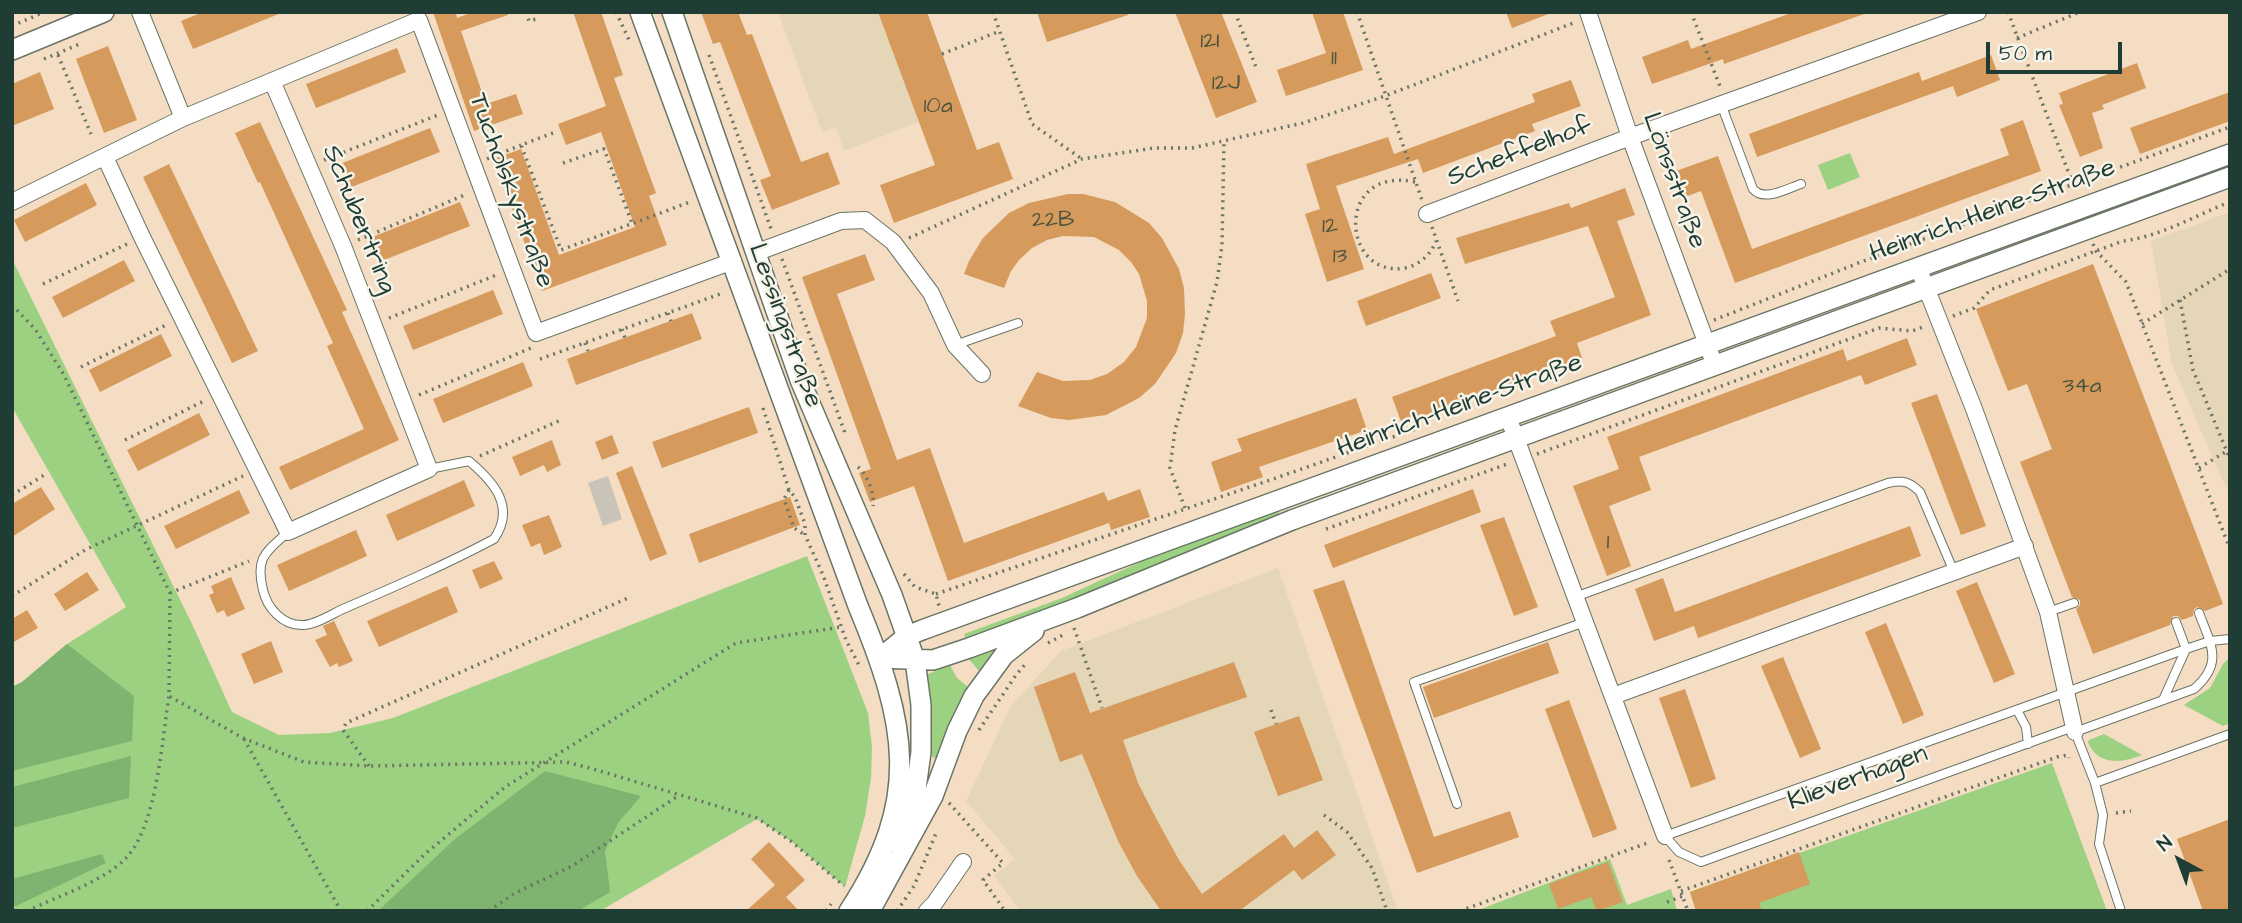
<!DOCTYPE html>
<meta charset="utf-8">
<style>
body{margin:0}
#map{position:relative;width:2242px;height:923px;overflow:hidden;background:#f4ddc2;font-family:"Architects Daughter",sans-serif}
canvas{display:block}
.frame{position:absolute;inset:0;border:14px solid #1f3d34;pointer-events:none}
.north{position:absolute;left:2144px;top:825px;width:70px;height:70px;-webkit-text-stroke:5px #f7f3e8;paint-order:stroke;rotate:319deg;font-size:19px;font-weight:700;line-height:28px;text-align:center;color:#1f3d34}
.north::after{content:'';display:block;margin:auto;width:24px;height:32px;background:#1f3d34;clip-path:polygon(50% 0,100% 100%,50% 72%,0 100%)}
.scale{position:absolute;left:1986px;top:42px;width:136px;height:32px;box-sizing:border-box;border:4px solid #1f3d34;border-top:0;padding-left:9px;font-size:21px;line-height:24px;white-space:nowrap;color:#1f3d34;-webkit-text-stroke:5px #f7f3e8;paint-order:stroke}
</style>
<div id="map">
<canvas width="2242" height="923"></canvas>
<div class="frame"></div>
<div class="north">N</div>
<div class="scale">50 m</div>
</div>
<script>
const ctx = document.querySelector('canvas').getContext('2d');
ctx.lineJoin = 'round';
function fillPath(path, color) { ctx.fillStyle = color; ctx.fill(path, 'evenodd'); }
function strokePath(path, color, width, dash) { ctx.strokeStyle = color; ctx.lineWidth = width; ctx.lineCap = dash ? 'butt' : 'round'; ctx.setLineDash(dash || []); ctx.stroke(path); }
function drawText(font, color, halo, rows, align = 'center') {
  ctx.font = font + ' "Architects Daughter",sans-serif'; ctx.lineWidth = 5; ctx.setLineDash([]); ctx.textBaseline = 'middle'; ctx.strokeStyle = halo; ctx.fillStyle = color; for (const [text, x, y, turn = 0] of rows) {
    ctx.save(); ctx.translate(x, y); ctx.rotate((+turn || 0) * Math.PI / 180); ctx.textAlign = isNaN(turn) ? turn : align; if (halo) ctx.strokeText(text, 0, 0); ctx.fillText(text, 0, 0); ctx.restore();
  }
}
const built = new Path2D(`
 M778,12H878L935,35L950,76L908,92L919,122L844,151L836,127L822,132Z
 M2230,212V497L2172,364L2151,241Z
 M1278,568L1398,911H1020L994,876L1015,859L966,801L1011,706L1061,651Z`);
const industrial = new Path2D(`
 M608,476L622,519L603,526L588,483Z`);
const green = new Path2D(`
 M1850,153L1860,177L1828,190L1818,165Z
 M12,259L192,624L232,712L279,735L330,733L393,718L807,556L868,713L872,747L871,778L865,816L845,887L792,842L757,819L600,911H12V687L22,682L67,644L126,607L12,407Z
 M1278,511L1280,515L1064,604L966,640L964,634L1062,598L1151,557Z
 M1003,645L979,671L968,658Z
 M2230,657V723L2223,726L2184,705L2210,688L2223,664Z
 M950,665L957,678L968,687L956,709L936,758L932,757L931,703L928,674Z
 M2104,734L2142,755C2122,763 2099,766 2088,743L2089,740Z
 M2052,763L2107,911H1696L1690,892Z
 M1610,859L1627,905L1671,889L1677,911H1476Z`);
const forest = new Path2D(`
 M67,644L134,696L132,741L12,771V687L22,682Z
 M131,756L129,798L12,828V787Z
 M545,771L641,796L618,823L605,851L610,892L578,911H378L455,839Z
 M102,854L106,863L16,906L12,905V879Z`);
const building = new Path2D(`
 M203,12H281V13L193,49L181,21Z
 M433,12H456L457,18L473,12H508V15L461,31L486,104L516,94L523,114L474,131Z
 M573,12H601L623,75L614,78L656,193L649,196L667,245L542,291L494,159L521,149L559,255L635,227L601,132L566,145L558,124L606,106Z
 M701,12H738L747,35L752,34L801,162L828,152L840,184L772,210L760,180L771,176L720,42L713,44Z
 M878,12H927L977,150L999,142L1013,179L894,223L880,185L935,165Z
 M1037,12H1127L1128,15L1047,42Z
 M1175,12H1221L1257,102L1216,118Z
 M1312,12H1343L1363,70L1286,96L1277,70L1326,53Z
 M1506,12H1551V13L1512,28Z
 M1794,12H1863L1864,14L1724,64L1723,59L1652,84L1642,57L1688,40L1691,49Z
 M108,46L137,120L104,133L76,59Z
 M397,48L406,72L316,108L306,84Z
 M1991,55L2000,80L1957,97L1953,86L1757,157L1749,134L1919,72L1922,81Z
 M2137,63L2146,88L2102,105L2104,109L2092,113L2103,148L2080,157L2059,105L2063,104L2059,93Z
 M40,72L54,109L12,126V84Z
 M1571,80L1581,106L1532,124L1535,131L1423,173L1418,159L1336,186L1364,269L1327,282L1305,214L1320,209L1306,164L1388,137L1394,154L1535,102L1532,94Z
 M2230,92V121L2140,154L2130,128Z
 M2023,120L2041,171L1735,283L1701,191L1682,198L1673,172L1718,156L1752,249L2009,155L2000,129Z
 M260,122L347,310L342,312L399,440L290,490L279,467L364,429L327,346L333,343L260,182L258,183L235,133Z
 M430,128L440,152L349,188L340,164Z
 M169,164L258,351L232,363L143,177Z
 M86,183L97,205L25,242L14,220Z
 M1625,188L1635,215L1617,221L1651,315L1577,343L1582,358L1402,424L1392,397L1556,336L1550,321L1615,297L1588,226L1465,264L1456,238L1569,203L1571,208Z
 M1068,194H1083L1115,202L1149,223L1162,238L1179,269L1184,288L1185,314L1183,333L1176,353L1155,384L1139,398L1106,415L1069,420L1051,418L1018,406L1037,372L1063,381L1090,380L1107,374L1124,362L1136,347L1147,318V301L1139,274L1131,262L1119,250L1094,237L1063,236L1047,240L1032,248L1019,260L1011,271L1004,288L964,274L969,261L983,238L1009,213L1029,203Z
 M460,202L470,226L379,262L370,238Z
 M865,254L875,280L837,294L897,460L930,448L964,543L1104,492L1108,501L1140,489L1150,517L1111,530L1109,523L948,581L914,486L870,502L859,473L871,469L802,277Z
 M124,260L135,281L63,318L52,297Z
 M2093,264L2223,604L2205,611L2197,607L2194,609L2193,616L2182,620L2178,616H2173L2170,625L2093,654L2076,609L2080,605V600L2072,597L2020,462L2052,449L2027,384L2008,391L1976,309Z
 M1431,273L1441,298L1366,326L1357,301Z
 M493,290L503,314L413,350L403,326Z
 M692,313L702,339L576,385L567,359Z
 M161,334L172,356L100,392L89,370Z
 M1907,338L1917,365L1865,385L1861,375L1639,457L1651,490L1609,506L1631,566L1607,576L1573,486L1619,469L1607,437L1843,349L1847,361Z
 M523,362L533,386L443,423L433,399Z
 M1937,394L1986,526L1961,535L1911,403Z
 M1356,398L1367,430L1259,467L1263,477L1221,492L1211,462L1242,451L1237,439Z
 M749,407L758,433L662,468L652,442Z
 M199,413L210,435L138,471L127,450Z
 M612,435L619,453L602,460L595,442Z
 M552,440L561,465L547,472L544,465L520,476L512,457Z
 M632,466L667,554L650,561L616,473Z
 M464,480L475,506L397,541L386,515Z
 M41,487L55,509L12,537V504Z
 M1473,489L1481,512L1333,568L1324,545Z
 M239,490L250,513L176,549L164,526Z
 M790,497L800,525L699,563L689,534Z
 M549,515L562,547L544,555L540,543L531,547L522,525Z
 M1504,517L1538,607L1514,616L1480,525Z
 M1910,526L1921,556L1698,638L1694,626L1654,641L1635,589L1663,578L1675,612Z
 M356,530L367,556L289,591L277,565Z
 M494,561L503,579L480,589L472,570Z
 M87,572L99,590L65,611L54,594Z
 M231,577L245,609L227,617L224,610L217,613L209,595L214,593L211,586Z
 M1344,580L1434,837L1510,811L1519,837L1417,873L1313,590Z
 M1977,582L2015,674L1994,683L1956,591Z
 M447,586L458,612L379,647L367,621Z
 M27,610L38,628L12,643V619Z
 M334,621L353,661L339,667L337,663L330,667L315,640L327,635L323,626Z
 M1886,623L1924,715L1903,724L1865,632Z
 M271,641L283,672L254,684L241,654Z
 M1548,642L1559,673L1434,718L1423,687Z
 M1783,657L1821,749L1800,758L1761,666Z
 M1234,662L1247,697L1123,740L1138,783L1157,820L1179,860L1202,894L1284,834L1294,848L1317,830L1336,855L1302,880L1294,870L1239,911H1161L1137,876L1118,841L1082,754L1060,762L1034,687L1075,672L1090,713Z
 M1685,689L1716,779L1691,788L1659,698Z
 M1569,700L1617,829L1593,838L1545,709Z
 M1299,716L1323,780L1278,796L1254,732Z
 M2230,819V911H2203L2177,839Z
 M769,842L805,880L786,897L799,911H746L775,885L751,859Z
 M1799,852L1810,884L1759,903L1762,911H1696L1690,892Z
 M1608,862L1623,902L1597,911L1591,897L1558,909L1549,884Z`);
const path = new Path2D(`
 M526,12L529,21L536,19
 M616,12L630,42
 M993,12L1032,124L1082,159
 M1235,12L1257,70
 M1357,12L1422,200
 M1691,12L1721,89
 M2008,12L2074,187
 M12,26L44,12
 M2017,38L2080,12
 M942,54L1000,31
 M58,55L91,134
 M709,55L771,229
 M44,59L82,43
 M553,133L521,145L561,250L690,202
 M487,159L521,145
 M324,160L438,115
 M563,163L604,149L632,223
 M1415,182C1334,165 1341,279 1405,268C1420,265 1431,254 1436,241
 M1432,227L1458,301
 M909,238L1082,159L1154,148H1192L1303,123L1385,96L1576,22
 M358,240L467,194
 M2093,244L2096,251L2126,282L2230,549
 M782,259L845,433
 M43,284L127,244
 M2180,300L2193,370L2230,459
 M12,305L35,329L64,375L170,593L169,696L243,738L304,762L369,766L566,762L590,768L757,818L792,842L844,886
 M668,313L671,321
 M1953,316L1974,308L1990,290L2123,241C2162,236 2194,216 2230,202
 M389,318L499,274
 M1714,320L1861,262L2230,127
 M2142,324L2230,269
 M622,329L625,338
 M585,343L588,351
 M540,359L723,293
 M81,367L166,325
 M419,395L531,348
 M763,408L789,490L795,497L805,524V535L823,575L846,640L860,667
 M125,440L204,401
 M1537,454L1879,328L1912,331L1923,327
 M480,456L563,419
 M858,467C867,474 875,494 873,506
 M2199,468L2227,451
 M789,490L784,499L794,528L805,535
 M12,495L46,474
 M1185,508L1170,468L1175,430L1217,282L1222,245L1224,141
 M1326,529L1510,463
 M904,574L915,587L936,594L939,606
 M170,593L249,561
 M936,594L1276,478L1424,426
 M12,596L85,550L243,476
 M1074,628L1102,708
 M1048,643L1063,635
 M1271,710L1276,724
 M979,730L1016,675L1027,662
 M244,739L341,911
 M369,766L343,730L346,723L628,598
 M949,803L1003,863L983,880L1005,911
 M2116,813L2131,811
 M1324,815L1347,832L1372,868L1387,911
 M1669,860L1688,911
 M1681,891L2057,757L2068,755L2069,758
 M1667,902L1683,896
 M27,911C56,897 105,881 127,857C157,824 162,740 169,696
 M244,911H280
 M367,911L425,854L505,787L736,643L841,627
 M489,911L515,893L572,866L678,796
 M826,911L831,904
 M897,911L914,886L937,831
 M1460,911L1650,842`);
const service = new Path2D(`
 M1721,104L1753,189C1764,202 1786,189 1801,184
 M955,345L1018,323
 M288,532C266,552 255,557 263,590C267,608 283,626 303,625C315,625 332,614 343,609C394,587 445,565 494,539C516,507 494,482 469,461L429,469
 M1575,597L1888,483C1903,480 1909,481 1920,492L1954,572
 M2048,612L2074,603
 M2163,700L2186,649L2176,622
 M2017,710L2026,727L2028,744
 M2073,727L1701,862L1679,852L1665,836L2186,649L2210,641L2230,639
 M2095,783L2230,734
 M1457,804L1414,682L1585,622
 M2121,911L2099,844L2103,815L2095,783L2075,732L2194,689C2224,663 2211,645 2199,613`);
const minor = new Path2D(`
 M140,12L183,118
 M1588,12L1630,137L1715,366
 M105,157L142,237L288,532L429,469L343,246L272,81
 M12,202L183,118L419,20L536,333L733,261
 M1427,214L1630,137L1978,12
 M755,253L841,221L865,220L893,242L931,293L955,345L982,374
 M1918,267L1974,409L2048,612L2075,732
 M1508,417L1665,836
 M1613,696L2025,546
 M927,911L934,904L963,862`);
const tertiary = new Path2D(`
 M640,12L858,606C907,724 923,798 849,911
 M672,12L800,380L892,595L915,660L921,705V752L914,804L901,854
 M12,50L104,12
 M880,658L907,636L922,630L2230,154
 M880,658L933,660L969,648L1077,608L1292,520L2230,177
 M870,911L933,796L957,731L974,696L1004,655L1034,631`);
const numberNames = [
 ["12I",1210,42],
 ["11",1334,59],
 ["12J",1226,84],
 ["10a",938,107],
 ["22B",1053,221],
 ["12",1330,227],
 ["13",1340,257],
 ["34a",2082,387],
 ["1",1608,543]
];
const streetNames = [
 ["Scheffelhof",1520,153,-21],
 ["Lönsstraße",1673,181,70],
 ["Tucholskystraße",510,191,70],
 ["Heinrich-Heine-Straße",1993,212,-20],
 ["Schubertring",358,220,68],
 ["Lessingstraße",784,326,70],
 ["Heinrich-Heine-Straße",1460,407,-20],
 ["Klieverhagen",1858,779,-20]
];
fillPath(built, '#e4d6b7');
fillPath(industrial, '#c9c3b8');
fillPath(green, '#9dd182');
fillPath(forest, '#7eb370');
fillPath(building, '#d59a5c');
strokePath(service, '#6a7566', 10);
strokePath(minor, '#6a7566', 18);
strokePath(tertiary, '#6a7566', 22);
strokePath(path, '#6a7566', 3.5, [2, 5]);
strokePath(service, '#fff', 8);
strokePath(minor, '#fff', 16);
strokePath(tertiary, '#fff', 19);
drawText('23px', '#4c543e', null, numberNames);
drawText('26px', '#1f3d34', '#f7f3e8', streetNames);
</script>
